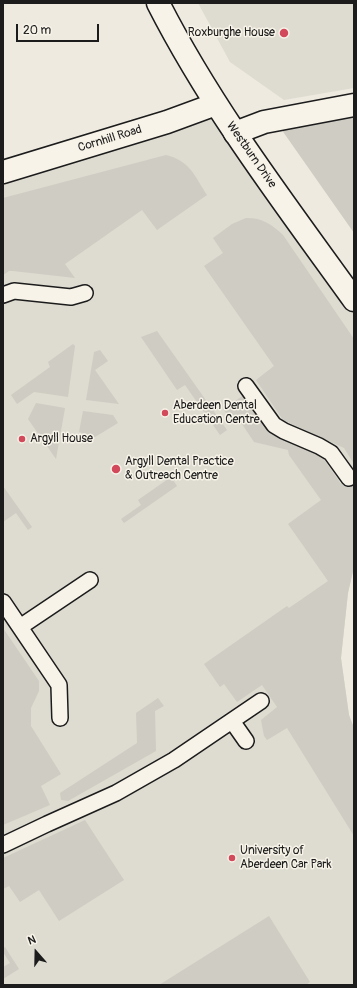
<!DOCTYPE html>
<style>
body{margin:0}
#map{position:relative;width:357px;height:988px;overflow:hidden;background:#eeeae0;font-family:Pangolin,sans-serif}
canvas{display:block}
.frame{position:absolute;inset:0;border:4px solid #1c1c1c;pointer-events:none}
.north{position:absolute;left:16px;top:932px;width:40px;height:40px;-webkit-text-stroke:3px #f7f3e8;paint-order:stroke;rotate:340deg;font-size:11px;font-weight:700;line-height:16px;text-align:center;color:#1c1c1c}
.north::after{content:'';display:block;margin:auto;width:14px;height:18px;background:#1c1c1c;clip-path:polygon(50% 0,100% 100%,50% 72%,0 100%)}
.scale{position:absolute;left:16px;top:24px;width:83px;height:18px;box-sizing:border-box;border:2px solid #1c1c1c;border-top:0;padding-left:5px;font-size:12px;line-height:14px;white-space:nowrap;color:#1c1c1c;-webkit-text-stroke:3px #f7f3e8;paint-order:stroke}
</style>
<div id="map">
<canvas width="357" height="988"></canvas>
<div class="frame"></div>
<div class="north">N</div>
<div class="scale">20 m</div>
</div>
<script>
const ctx = document.querySelector('canvas').getContext('2d');
ctx.lineJoin = 'round';
function fillPath(path, color) { ctx.fillStyle = color; ctx.fill(path, 'evenodd'); }
function strokePath(path, color, width, dash) { ctx.strokeStyle = color; ctx.lineWidth = width; ctx.lineCap = dash ? 'butt' : 'round'; ctx.setLineDash(dash || []); ctx.stroke(path); }
function drawText(font, color, halo, rows, align = 'center') {
  ctx.font = font + ' Pangolin,sans-serif'; ctx.lineWidth = 3; ctx.setLineDash([]); ctx.textBaseline = 'middle'; ctx.strokeStyle = halo; ctx.fillStyle = color; for (const [text, x, y, turn = 0] of rows) {
    ctx.save(); ctx.translate(x, y); ctx.rotate((+turn || 0) * Math.PI / 180); ctx.textAlign = isNaN(turn) ? turn : align; if (halo) ctx.strokeText(text, 0, 0); ctx.fillText(text, 0, 0); ctx.restore();
  }
}
const built = new Path2D(`
 M198,3H354V88L284,100L230,62Z
 M216,104L354,300V567L348,593L341,658L349,715L354,728V985H3V172Z`);
const green = new Path2D(`
 M354,113V233L279,126Z
 M166,155C190,161 194,175 207,195L157,230L142,210L65,264L75,278L13,271H9L3,275V198Z
 M246,218C263,218 271,224 283,235L354,339V464L344,448L283,420L256,380L274,366L204,266L223,253L213,238L232,224Z
 M157,331L227,430L220,435L185,385L177,390L141,337Z
 M73,344L75,346L68,397L34,392L17,404L11,395L50,367L48,362Z
 M100,350L108,361L95,370L119,404L86,400L94,352Z
 M244,395L311,450L323,458L341,484L354,475V567L348,593L341,658L349,715L354,728V836L287,728L267,740L264,736L261,720L277,707L262,685L237,702L224,684L220,687L204,664L287,606L289,608L328,581L288,524L321,500L289,455L288,450L254,442L242,424L227,414L223,409Z
 M36,403L65,408L56,459L28,419Z
 M83,411L113,415L118,423L95,437L79,432Z
 M171,477L177,486L124,523L121,519L141,505L138,500Z
 M3,486L32,527L28,530L16,513L3,522Z
 M3,628L39,681V691L31,708V726L61,774L41,786L50,805L3,825Z
 M158,698L164,706L155,711L156,751L68,801L61,800L60,793L137,743L136,713Z
 M85,820L124,880L59,921L39,890L20,902L9,886L3,889V858Z
 M269,916L310,982L306,985H159Z
 M5,947L19,969L3,979V967L10,963L3,952V949Z`);
const service = new Path2D(`
 M3,295L14,291L71,297L85,293
 M246,386L274,425L284,431L319,446L331,453L349,478
 M3,602L59,685L60,718
 M20,627L90,580
 M232,721L246,741
 M3,845L47,824L116,793L174,760L261,701`);
const pedestrian = new Path2D(`
 M235,133L264,122L354,105`);
const tertiary = new Path2D(`
 M158,3C212,109 285,204 354,300
 M3,172L167,122L216,104`);
const markers = [
 [284,33,5,"#d1495b"],
 [165,413,4,"#d1495b"],
 [22,439,4,"#d1495b"],
 [116,469,5,"#d1495b"],
 [232,858,4,"#d1495b"]
];
const poiNames = [
 ["Roxburghe House",275,33,"right"],
 ["Aberdeen Dental",173,406],
 ["Education Centre",173,420],
 ["Argyll House",30,439],
 ["Argyll Dental Practice",125,462],
 ["& Outreach Centre",125,476],
 ["University of",240,851],
 ["Aberdeen Car Park",240,865]
];
const streetNames = [
 ["Cornhill Road",110,139,-17],
 ["Westburn Drive",251,155,55]
];
fillPath(built, '#dedbd1');
fillPath(green, '#cfccc3');
strokePath(service, '#1c1c1c', 18);
strokePath(pedestrian, '#1c1c1c', 25);
strokePath(tertiary, '#1c1c1c', 25);
strokePath(service, '#f7f3e8', 15);
strokePath(pedestrian, '#f7f3e8', 22);
strokePath(tertiary, '#f7f3e8', 22);
for (const [x, y, r, color] of markers) { const dot = new Path2D(); dot.arc(x, y, r, 0, 2 * Math.PI); ctx.fillStyle = color; ctx.fill(dot); strokePath(dot, '#f7f3e8', 1.5); }
drawText('12px', '#1c1c1c', '#f7f3e8', poiNames, 'left');
drawText('12px', '#1c1c1c', '#f7f3e8', streetNames);
</script>
